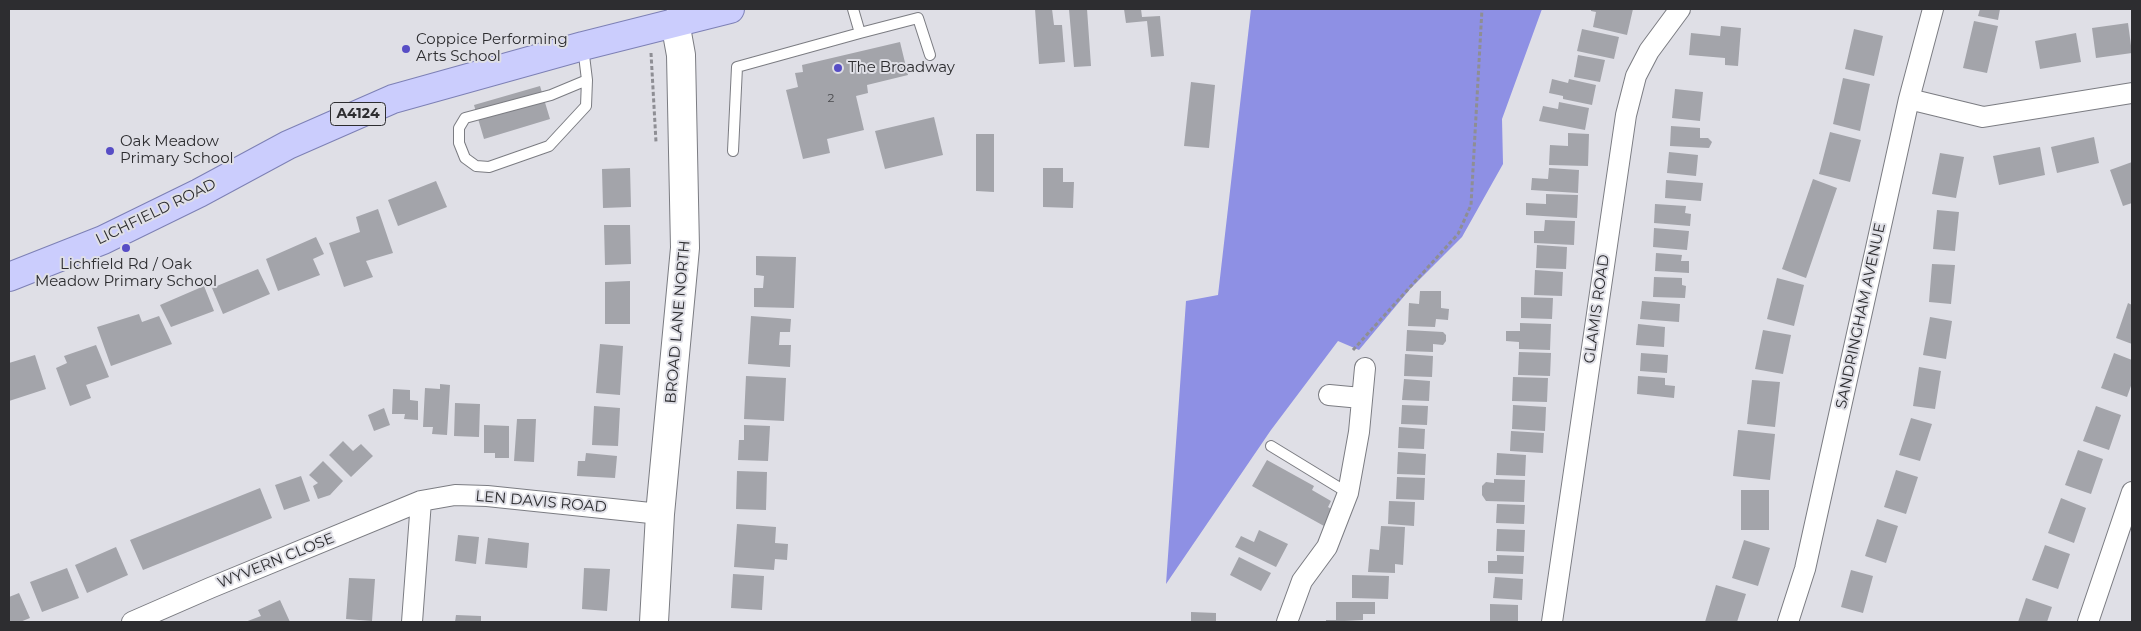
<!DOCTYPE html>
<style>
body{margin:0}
#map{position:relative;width:2141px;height:631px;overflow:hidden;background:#dfdfe6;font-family:Montserrat,sans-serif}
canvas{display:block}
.frame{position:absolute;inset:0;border:10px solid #2d2d30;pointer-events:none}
</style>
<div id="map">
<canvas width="2141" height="631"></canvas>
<div class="frame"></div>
</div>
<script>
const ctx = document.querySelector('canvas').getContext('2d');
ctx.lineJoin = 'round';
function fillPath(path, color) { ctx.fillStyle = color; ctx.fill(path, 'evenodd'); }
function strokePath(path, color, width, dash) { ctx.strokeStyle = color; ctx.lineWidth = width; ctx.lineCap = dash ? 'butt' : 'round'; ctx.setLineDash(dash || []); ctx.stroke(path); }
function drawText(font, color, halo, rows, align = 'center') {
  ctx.font = font + ' Montserrat,sans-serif'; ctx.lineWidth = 4; ctx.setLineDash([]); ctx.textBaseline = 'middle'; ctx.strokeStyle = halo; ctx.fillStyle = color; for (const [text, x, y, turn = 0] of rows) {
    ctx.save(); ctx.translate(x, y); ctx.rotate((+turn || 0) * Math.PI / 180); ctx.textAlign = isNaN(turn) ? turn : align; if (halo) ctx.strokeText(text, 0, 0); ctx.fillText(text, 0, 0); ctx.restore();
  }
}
const forest = new Path2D(`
 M1251,9H1542L1502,119L1503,164L1462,237L1411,288L1359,350L1338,341L1271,430L1166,584L1186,301L1218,295Z`);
const building = new Path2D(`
 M1035,9H1052L1054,25H1062L1065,62L1039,64Z
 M1069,9H1087L1091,66L1074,67Z
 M1124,9H1141L1142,17L1160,16L1164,56L1151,57L1147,21L1126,23Z
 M1591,9H1633L1627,35L1593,27L1596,12L1591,11Z
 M1980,9H2000L1998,20L1978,16Z
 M1974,21L1998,26L1987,73L1963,68Z
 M2128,23L2132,53L2096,58L2092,28Z
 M1721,26L1741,28L1738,66L1725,65V58L1689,55L1691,33L1720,36Z
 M1582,29L1619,37L1614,59L1577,51Z
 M1854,29L1883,36L1874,76L1845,69Z
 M2076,33L2081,62L2040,69L2035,41Z
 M900,42L908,75L867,85L868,93L856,96L864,130L827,139L830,153L803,159L786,90L798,87L795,73L803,72L802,65Z
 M1578,55L1605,60L1600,82L1574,77Z
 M1843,78L1870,84L1860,131L1833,124Z
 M1552,79L1568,83L1569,79L1596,85L1592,105L1563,99V96L1549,93Z
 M1191,82L1215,85L1209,148L1184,146Z
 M540,86L550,119L484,139L474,105Z
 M1675,89L1703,92L1700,121L1672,118Z
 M1559,102L1589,108L1585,130L1539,121L1543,106L1558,109Z
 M934,117L943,155L885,169L875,131Z
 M1671,126L1700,128V138H1708L1712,142L1709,148L1670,146Z
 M1830,132L1861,140L1850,182L1819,174Z
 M1568,133L1589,134L1588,166L1549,165L1550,145L1568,146Z
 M976,134H994V192L976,191Z
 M2094,137L2099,163L2057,173L2051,147Z
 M2040,147L2045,175L1999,185L1993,156Z
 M1669,152L1698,155L1696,176L1667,173Z
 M1940,153L1964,157L1956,198L1932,194Z
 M2132,162V203L2123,206L2110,170Z
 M630,168L631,207L603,208L602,169Z
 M1043,168H1063V182H1074L1073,208L1043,207Z
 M1549,168L1579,170L1578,193L1531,190L1532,178L1548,179Z
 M1813,179L1837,188L1806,278L1782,269Z
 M1666,180L1703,183L1701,201L1665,198Z
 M436,181L447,207L398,226L388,200Z
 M1546,194L1578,195L1577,218L1526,215V203L1546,204Z
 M1655,204L1686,206L1685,213L1691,214L1690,226L1654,223Z
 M378,209L393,253L366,261L373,277L344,287L329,243L360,232L356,217Z
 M1937,210L1959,212L1955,251L1933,249Z
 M1545,220L1575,221L1574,245L1534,243V231H1544Z
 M604,225H630L631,264L605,265Z
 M1654,228L1689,231L1687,250L1653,247Z
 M316,237L324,254L313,259L320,275L278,291L266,259Z
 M1537,245L1567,247L1566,269L1536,268Z
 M1656,253L1682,255L1681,261H1689V273L1655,271Z
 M756,256L796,257L794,308L754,307V288H763L764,276L756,275Z
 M1932,264L1955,265L1951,304L1929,302Z
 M258,269L270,294L223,314L212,288Z
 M1535,270L1563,272L1562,296L1534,295Z
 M1654,277L1682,278V285L1686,286L1685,298L1653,297Z
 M1777,278L1804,285L1794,326L1767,319Z
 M630,281V324H605V282Z
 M204,286L214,311L171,327L160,305Z
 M1420,291H1441V308L1449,309L1448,320L1436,319L1435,327L1408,326L1409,303L1419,304Z
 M1521,297L1553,298L1552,319L1521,318Z
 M1642,301L1680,304L1679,322L1640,319Z
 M2128,303L2132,305V344L2116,338Z
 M139,314L142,322L159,316L172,344L111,366L97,327Z
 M751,316L791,319L790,332H780L779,345H791L790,367L748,364Z
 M1930,317L1952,321L1946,359L1923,355Z
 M1520,323L1551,324L1550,350L1519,349V342L1506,341V331H1520Z
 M1638,324L1665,327L1664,347L1636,345Z
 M1407,330L1443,332L1446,335V341L1443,345L1433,344V352L1406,351Z
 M1763,330L1791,335L1783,374L1755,369Z
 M600,344L623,346L620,395L596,393Z
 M96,345L109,377L86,385L91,398L70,406L56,368L67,363L64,356Z
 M1519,352L1551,353L1550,376L1518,375Z
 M1641,353L1668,355L1667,373L1640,371Z
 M2114,353L2132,360V383L2127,397L2101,388Z
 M1405,354L1433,356L1432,377L1404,376Z
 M35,355L46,389L9,401V363Z
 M1919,367L1941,371L1935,409L1913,406Z
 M746,376L786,378L784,421L744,419Z
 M1638,376L1665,378V385L1675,386L1674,398L1637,394Z
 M1513,377L1548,378L1547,402L1512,401Z
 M1404,379L1430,381L1429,401L1402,400Z
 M1752,380L1780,382L1775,427L1747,424Z
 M440,384L450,385L447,435L432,434L433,427H423L425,388L440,389Z
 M393,389L410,390V400L418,401V420L404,419L405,414H392Z
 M455,403L480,404L479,437L454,436Z
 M1402,405L1428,406L1427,425L1401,424Z
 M1513,405L1546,407L1545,431L1512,429Z
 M594,406L620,408L618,446L592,445Z
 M2096,406L2121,415L2109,450L2083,441Z
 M384,408L390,425L374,431L368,415Z
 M1911,418L1932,424L1920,461L1899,455Z
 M517,419H536L534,462L514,461Z
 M484,425L509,426V458H495V453H484Z
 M744,425L770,426L768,461L738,460L739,440H744Z
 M1399,427L1425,429L1424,449L1398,448Z
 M1738,430L1775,434L1770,480L1733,476Z
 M1511,431L1544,433L1543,453L1510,451Z
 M343,441L353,451L361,444L373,456L351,477L329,455Z
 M2078,450L2103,459L2091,494L2065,485Z
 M1398,452L1426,454L1425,475L1397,474Z
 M586,453L617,456L615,478L577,476L578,461H585Z
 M1497,453L1526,455L1525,476L1496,475Z
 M1267,460L1314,486L1312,490L1331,501L1328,507L1333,510L1324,526L1252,486Z
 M323,461L343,481L330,495L318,499L313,486L318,483L309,475Z
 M1896,470L1918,477L1906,514L1884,507Z
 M737,471L767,472L766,510L736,509Z
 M301,476L310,501L284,510L275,485Z
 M1397,477L1425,478L1424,500L1396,499Z
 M1494,479L1525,480L1524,502L1486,501L1482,495V486L1486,482L1494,483Z
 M260,488L272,518L143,570L130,540Z
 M1741,490H1769V530H1741Z
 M2061,498L2086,508L2074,543L2048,533Z
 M1389,501L1415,502L1414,526L1388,524Z
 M1497,504L1525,505L1524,524L1496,523Z
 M1877,519L1898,526L1886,563L1865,556Z
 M737,524L776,527L775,543L788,544L787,560L775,559L774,570L734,567Z
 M1381,526L1405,527L1403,565L1395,564V573L1368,572L1370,549L1379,550Z
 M1497,529L1525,530L1524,552L1496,551Z
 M1259,530L1288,544L1276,567L1235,547L1241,536L1254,542Z
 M458,535L479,537L476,564L455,561Z
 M488,538L529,543L527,568L485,564Z
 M1744,540L1770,548L1758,586L1732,578Z
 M2045,545L2070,554L2058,589L2032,580Z
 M116,547L128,575L87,593L75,565Z
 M1497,555L1524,556L1523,574L1488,573V561H1497Z
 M1239,557L1271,573L1261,591L1230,575Z
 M67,568L79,598L42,612L30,582Z
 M584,568L610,569L607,611L582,609Z
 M1851,570L1873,576L1863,613L1841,607Z
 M733,574L764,576L762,610L731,608Z
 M1352,575L1389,576L1388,599L1352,598Z
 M1495,577L1523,579L1522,600L1493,598Z
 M349,578L375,579L372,621L346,619Z
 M1716,585L1746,594L1737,622H1705Z
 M19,593L30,618L20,622H9V597Z
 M2026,598L2052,607L2047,622H2018Z
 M280,600L290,622H245L261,616L258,610Z
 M1336,602H1375V614H1363V620L1326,622V620H1336Z
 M1490,604L1518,605V622H1490Z
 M1191,612L1216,613V622H1191Z
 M456,615L481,616V622H455Z`);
const path = new Path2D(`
 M651,53L656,142
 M1353,350L1458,234L1471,205L1482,9`);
const lane = new Path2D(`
 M853,9L860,33L918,18L930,55
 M583,47L587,80L586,106L549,146L489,167L476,166L465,158L459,143V128L465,118L551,95L587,80
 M733,151L737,67L860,33
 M1271,446L1348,493`);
const street = new Path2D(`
 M1909,99L1983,117L2132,93
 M1329,395L1361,398
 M132,622L210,588L421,501L455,495L487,496L660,514
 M412,622L421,501
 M1287,622L1302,581L1327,547L1348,493L1359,432L1365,368
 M1552,622L1626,115L1636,76L1649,51L1680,9
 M1788,622L1805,569L1909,99L1933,9
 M2088,622L2132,492`);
const secondary = new Path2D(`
 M654,622L660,514L685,248L681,55L675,22`);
const primary = new Path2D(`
 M9,277L103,240L199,193L288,145L393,99L583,46L730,9`);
const markers = [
 [406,49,5,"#574dc5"],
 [838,68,5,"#574dc5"],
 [110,151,5,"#574dc5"],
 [126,248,5,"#574dc5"]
];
const numberNames = [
 ["2",831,98]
];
const shields = [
 [358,114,55]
];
const shieldNames = [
 ["A4124",358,114]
];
const poiNames = [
 ["Coppice Performing",416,40],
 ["Arts School",416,57],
 ["The Broadway",848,68],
 ["Oak Meadow",120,142],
 ["Primary School",120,159],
 ["Lichfield Rd / Oak",126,265,"center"],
 ["Meadow Primary School",126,282,"center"]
];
const streetNames = [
 ["LICHFIELD ROAD",156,212,-26],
 ["GLAMIS ROAD",1597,309,-82],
 ["SANDRINGHAM AVENUE",1861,316,-78],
 ["BROAD LANE NORTH",678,322,-85],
 ["LEN DAVIS ROAD",541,502,5],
 ["WYVERN CLOSE",276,561,-22]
];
fillPath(forest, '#8e90e4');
fillPath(building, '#a3a4aa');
strokePath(lane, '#7b7c82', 12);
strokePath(street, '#7b7c82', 22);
strokePath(secondary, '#7b7c82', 30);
strokePath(primary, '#7d80b5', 30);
strokePath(path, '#8e8e94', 3, [4, 2.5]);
strokePath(lane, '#fff', 10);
strokePath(street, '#fff', 20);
strokePath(secondary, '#fff', 28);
strokePath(primary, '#cbcdfd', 28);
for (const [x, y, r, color] of markers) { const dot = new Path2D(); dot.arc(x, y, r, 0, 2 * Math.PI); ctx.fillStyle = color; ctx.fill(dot); strokePath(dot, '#dfdfe6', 2); }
drawText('12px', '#4a4b4e', null, numberNames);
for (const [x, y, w] of shields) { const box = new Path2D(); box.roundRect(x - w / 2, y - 11.5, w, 23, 4); ctx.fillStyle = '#dfdfe6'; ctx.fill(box); strokePath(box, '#2d2d30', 1); }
drawText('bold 14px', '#2d2d30', null, shieldNames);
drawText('15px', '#2d2d30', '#dfdfe6', poiNames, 'left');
drawText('15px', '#2d2d30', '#dfdfe6', streetNames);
</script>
